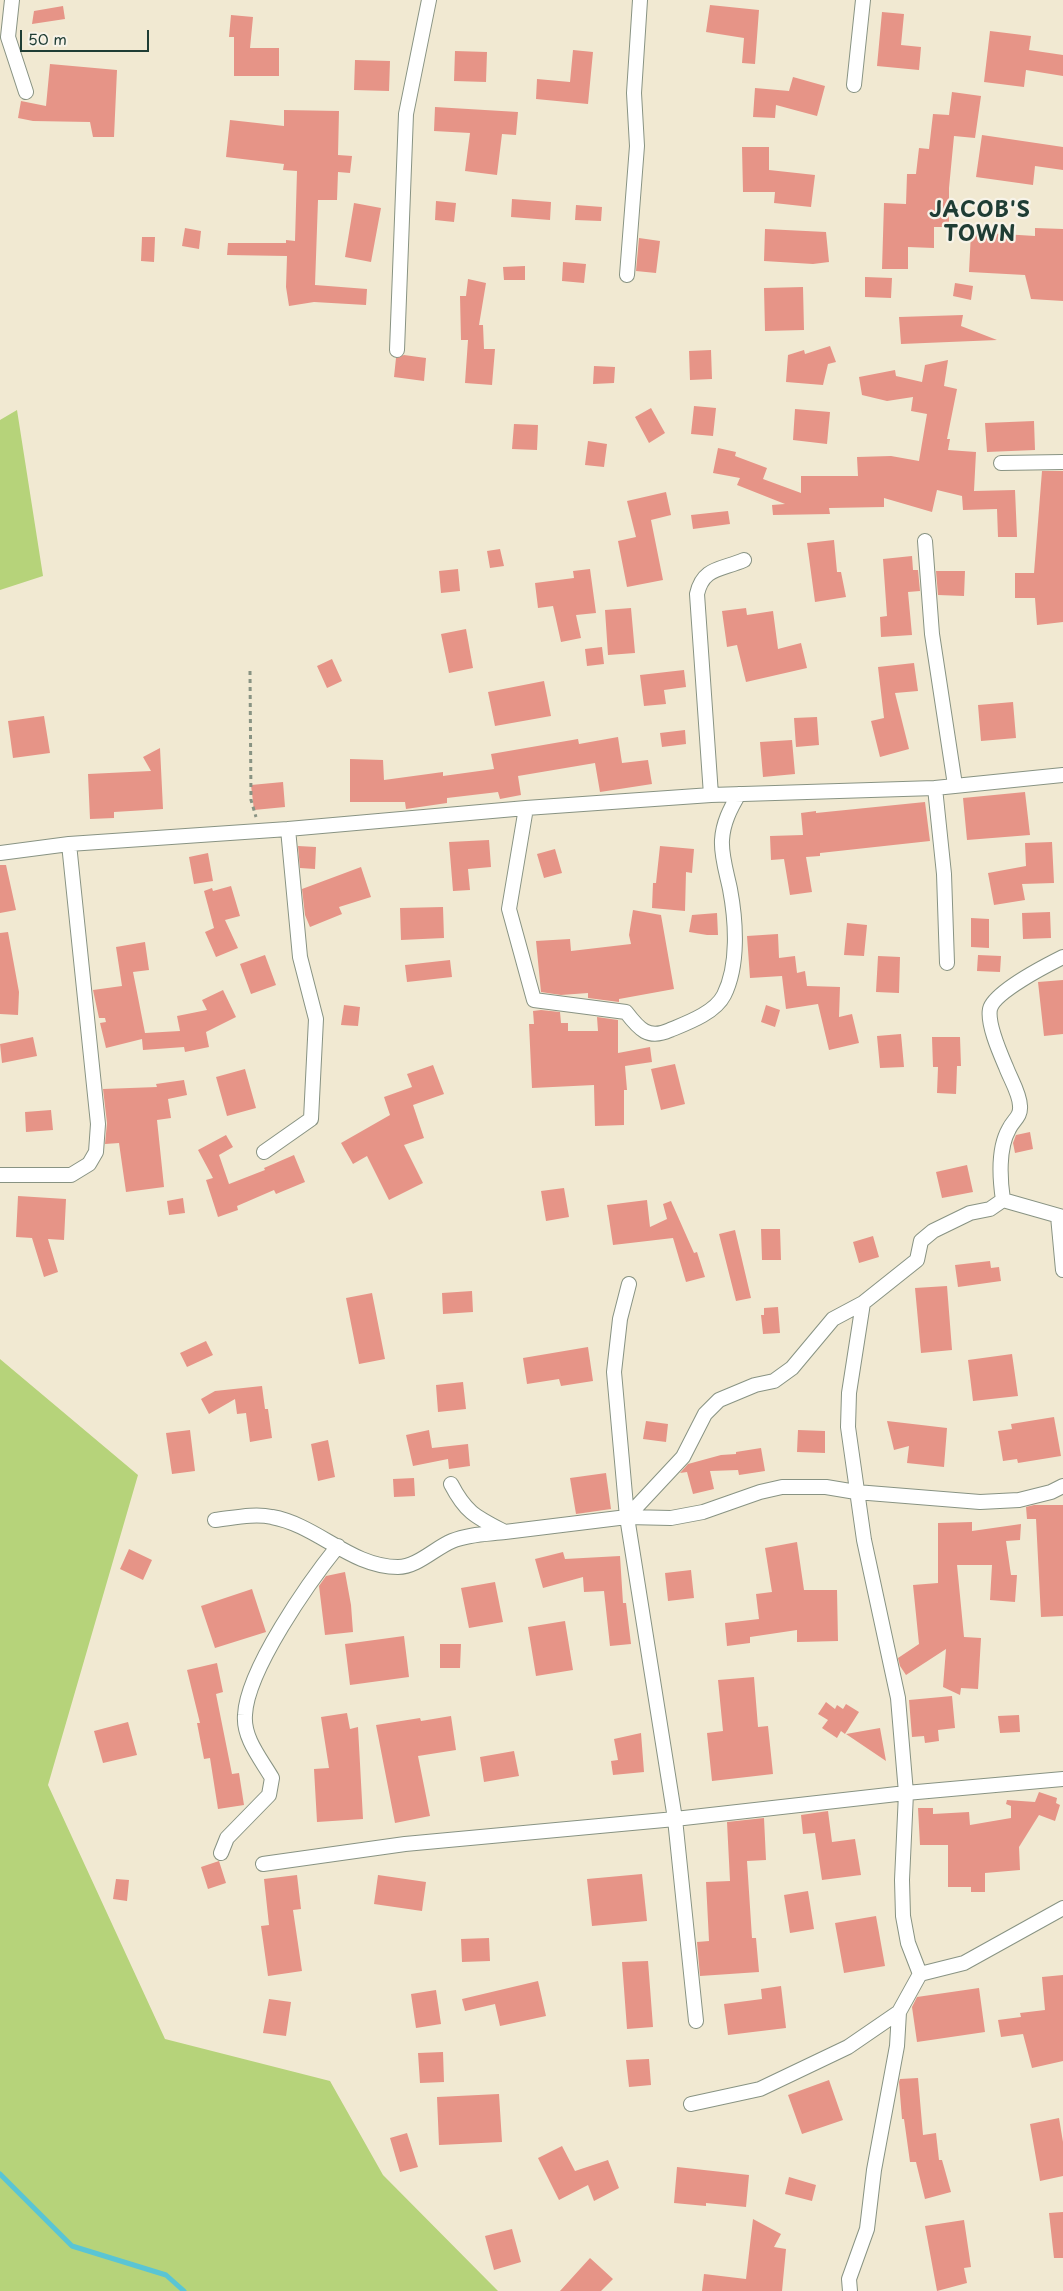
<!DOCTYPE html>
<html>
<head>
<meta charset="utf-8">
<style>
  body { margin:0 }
  #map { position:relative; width:1063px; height:2291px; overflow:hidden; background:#f1e9d2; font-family:"Playpen Sans",sans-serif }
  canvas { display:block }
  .scale { position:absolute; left:20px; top:30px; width:129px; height:22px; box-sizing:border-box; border:2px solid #1f3d34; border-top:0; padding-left:6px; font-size:15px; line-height:18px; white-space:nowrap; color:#1f3d34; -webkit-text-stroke:4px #f7f3e8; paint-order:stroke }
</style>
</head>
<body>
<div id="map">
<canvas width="1063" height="2291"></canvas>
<div class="scale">50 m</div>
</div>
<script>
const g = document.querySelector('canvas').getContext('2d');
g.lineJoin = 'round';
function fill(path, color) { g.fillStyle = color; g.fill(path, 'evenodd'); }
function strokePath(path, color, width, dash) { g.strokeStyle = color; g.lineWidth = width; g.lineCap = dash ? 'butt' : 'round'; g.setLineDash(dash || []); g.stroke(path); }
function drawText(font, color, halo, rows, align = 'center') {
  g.font = font + ' "Playpen Sans",sans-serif'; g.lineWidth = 4.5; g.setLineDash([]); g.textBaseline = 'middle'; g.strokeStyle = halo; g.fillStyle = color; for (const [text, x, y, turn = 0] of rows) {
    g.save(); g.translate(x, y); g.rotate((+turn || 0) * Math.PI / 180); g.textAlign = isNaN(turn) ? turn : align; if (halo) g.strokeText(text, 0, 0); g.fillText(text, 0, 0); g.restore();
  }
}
const green = new Path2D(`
  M17,410L43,576L0,590V420Z
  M0,1359L138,1475L48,1785L165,2039L330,2081L383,2175L498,2291H0Z`);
const stream = new Path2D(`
  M0,2174L72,2246L166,2275L184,2291`);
const building = new Path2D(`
  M710,5L759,10L755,64L742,63L744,38L706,32Z
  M63,6L65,19L32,24L34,11Z
  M882,12L904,14L901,45L921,47L919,70L877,66Z
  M231,15L253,17L250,48H279V76H234V37H229Z
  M990,31L1031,36L1029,50L1063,55V76L1026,70L1024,87L984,82Z
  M573,50L593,52L588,104L536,99L537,79L570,82Z
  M455,51L487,52L486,82L454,81Z
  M355,60L390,61L389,91L354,90Z
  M50,64L117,70L114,137H93L90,122L33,121L18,118L21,101L46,106Z
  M793,77L825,86L817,116L776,105L775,118L753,117L755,88L789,91Z
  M952,92L981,96L975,138L954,136L949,188V227H934V248L908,247V269H882L884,203L906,204L907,174H916L919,148L929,149L933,114L949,115Z
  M435,107L518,112L516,135L502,134L497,175L465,171L470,133L434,131Z
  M284,110L339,111L338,155L352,156L350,173L338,172L337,200H318L315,285L367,289L366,305L314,302L289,306L286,287L287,256L227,255L228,243H286V240L295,241L297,171L283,170L284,164L226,157L230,120L284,126Z
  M982,135L1063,147V170L1035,166L1033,185L976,177Z
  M742,147H769V170L815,175L811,207L774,203L775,192H743Z
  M512,199L551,202L550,220L511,217Z
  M436,201L456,203L454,222L435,220Z
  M354,203L381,208L371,262L345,257Z
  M576,205L602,207L601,221L575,220Z
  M185,228L201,231L199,249L182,246Z
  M1035,228L1063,229V301L1031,299L1025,275L969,272L971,232L1035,236Z
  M765,229L826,232L829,262L813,264L764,261Z
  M142,237H155L154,262L141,261Z
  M639,238L660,241L656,273L636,271Z
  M563,262L586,264L584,283L562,281Z
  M525,266V280H504L503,267Z
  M865,277L892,278L891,298L865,297Z
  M468,279L486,283L479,325H483L484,349H495L492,385L465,383L468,340H461L460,296H466Z
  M955,283L973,286L971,300L953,296Z
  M803,287L804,330L765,331L764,288Z
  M963,315L961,326L997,340L901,344L899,317Z
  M830,346L836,362L828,364L823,385L786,382L788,355L804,350L805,354Z
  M711,350L712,379L690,380L689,351Z
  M404,355L426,358L424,381L394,377L396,358Z
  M948,360L944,386L957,389L947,439H950L948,450L976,452L974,491L1015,490L1017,537H998L997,509L963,510L962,496L937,490L932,512L884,498V507L829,508L830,514L773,515L772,505L785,504L737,485L740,478L713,473L718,448L736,452L735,456L767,468L763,479L801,493V476H858L857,457L891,456L919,461L927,414L911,411L913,397L887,401L862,395L859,377L895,370L896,376L922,382L925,365Z
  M594,366L615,367L614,383L593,384Z
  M694,406L716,408L713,436L691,434Z
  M651,408L665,433L649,443L635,417Z
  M795,409L830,412L827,444L793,440Z
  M1034,421L1035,450L987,452L985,423Z
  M514,424L538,425L537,450L512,449Z
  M588,441L607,444L604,467L585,465Z
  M1042,471H1063V622L1037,625L1035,598H1015V573H1034Z
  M666,492L671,515L651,520L663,580L627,587L618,541L636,537L627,501Z
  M728,511L730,524L693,529L691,515Z
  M834,540L837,572H841L846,597L815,602L807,543Z
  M500,549L504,566L490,568L487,551Z
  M912,556L913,570H918L920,591L908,592L912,635L881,637L880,617L887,616L883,559Z
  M458,569L460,591L441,593L439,571Z
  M590,569L596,613L576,615L581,638L561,642L553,606L538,608L535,583L574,578L573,571Z
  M936,571H965L964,596L938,595Z
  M631,608L635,653L608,655L605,610Z
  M746,608L747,615L773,611L778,649L801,643L807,668L746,682L737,645L727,647L722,611Z
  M466,629L473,668L449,673L441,634Z
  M602,647L604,664L587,666L585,649Z
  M332,659L342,681L327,688L317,666Z
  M914,663L918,691L895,693L909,749L880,757L871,721L884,718L878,667Z
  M684,670L686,687L664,690L666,704L644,706L640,675Z
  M544,681L551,716L495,726L488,692Z
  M1013,702L1016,738L981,741L978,705Z
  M44,716L50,753L13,758L8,721Z
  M817,717L819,745L796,747L794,718Z
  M685,730L686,744L662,747L660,733Z
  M618,737L622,763L648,760L652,784L600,792L595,763L518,776L521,795L500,799L498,792L447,798V803L406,809L405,802H350V759L383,760L384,780L443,772V776L494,769L491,754L578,739L579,744Z
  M792,740L795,774L763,777L760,742Z
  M160,748L163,809L114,812V818L90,819L88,774L151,771L143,757Z
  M283,782L285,807L254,810L251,785Z
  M1025,792L1030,835L967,840L963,798Z
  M925,802L930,841L820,853V856L806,857L812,892L790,895L784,859L771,860L770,836L803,835L801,813L816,811V813Z
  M489,840L491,867L468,869L470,890L453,891L449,842Z
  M1052,842L1054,883L1022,884L1025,900L994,905L988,873L1026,866L1025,843Z
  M298,846L316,847L315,869L300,868Z
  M660,846L694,849L692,873L686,872L685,911L652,908L653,883H656Z
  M555,849L562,873L544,878L537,854Z
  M208,853L213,881L194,884L189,857Z
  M0,865H6L16,910L0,913Z
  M361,867L371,897L339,907L342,914L310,927L305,915L302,889Z
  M231,886L240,916L225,920L238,948L216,957L205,932L214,928L204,891L212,888L213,891Z
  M443,907L444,938L401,940L400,908Z
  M633,910L661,915L674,989L619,999V1002L588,998V993L561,995L541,992L536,941L570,939L571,951L631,944L629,935Z
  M1050,912L1051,938L1023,939L1022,913Z
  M717,913L718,935H707L689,932L692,915Z
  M971,918L989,919V948L971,947Z
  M847,923L867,925L864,956L844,955Z
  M8,932L19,992L18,1015L0,1014V933Z
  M778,934L779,958L795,956L797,973L805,971L807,986L840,987L839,1017L852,1014L859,1043L829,1050L818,1004L786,1009L782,976L750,978L747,936Z
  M145,942L149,970L133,972L145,1033L180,1031L177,1016L207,1010L202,1000L223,990L236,1017L206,1032L209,1047L185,1052L184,1047L143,1050L142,1039L106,1048L100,1023L106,1022L105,1018H99L93,990L122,986L116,947Z
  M265,955L276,985L251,994L240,964Z
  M978,955L1001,956L1000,972L977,971Z
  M878,956L900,957L899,993L876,992Z
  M450,960L452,977L407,982L405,965Z
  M1063,980V1034L1044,1036L1038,982Z
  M344,1005L360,1007L358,1026L341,1025Z
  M766,1005L780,1010L775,1027L761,1022Z
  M541,1010L560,1012L561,1023H568V1031H598L597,1017L618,1020V1053L650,1047L652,1062L625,1066L627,1090H624V1125L595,1126L594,1085L532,1088L529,1024H534L533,1011Z
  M901,1034L904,1067L880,1068L877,1036Z
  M33,1037L37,1056L2,1063L0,1044Z
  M932,1037H960L961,1066H957L956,1094L937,1093L938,1067H933Z
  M675,1064L685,1104L661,1110L651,1069Z
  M433,1065L444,1094L413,1105L424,1138L404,1145L423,1183L389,1200L367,1156L353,1164L341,1143L390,1115L384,1097L412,1087L407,1074Z
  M245,1069L256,1108L227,1116L216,1077Z
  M184,1080L187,1095L168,1099L171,1118L157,1120L164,1187L126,1192L119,1143L105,1144L107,1123L103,1089L157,1087L156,1084Z
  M51,1110L53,1130L26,1132L25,1112Z
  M1030,1132L1033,1149L1015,1153L1013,1143L1016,1135Z
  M226,1135L233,1147L219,1155L229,1184L265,1170L264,1168L294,1155L305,1182L276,1194L274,1190L237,1206L238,1210L218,1217L206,1180L213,1178L198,1150Z
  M967,1165L973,1192L942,1198L936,1172Z
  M564,1188L569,1217L546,1221L541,1191Z
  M18,1196L66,1199L64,1240L48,1239L58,1272L44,1277L32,1238L16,1237Z
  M183,1198L185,1213L169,1215L167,1201Z
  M647,1200L650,1227L667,1219L663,1204L671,1201L694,1253L697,1252L705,1277L686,1282L673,1238L613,1245L607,1205Z
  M761,1229H780L781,1260H762Z
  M735,1230L751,1298L736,1301L719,1234Z
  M873,1236L879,1257L859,1263L853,1242Z
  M990,1261L991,1268L999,1267L1001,1281L958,1287L955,1265Z
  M947,1286L952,1350L921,1353L915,1288Z
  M472,1291L473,1312L443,1314L442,1293Z
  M372,1293L385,1359L359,1364L346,1298Z
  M778,1307L780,1333L763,1334L761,1315H764V1308Z
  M206,1341L213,1355L187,1367L180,1353Z
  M588,1347L593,1381L561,1386L559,1379L527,1384L523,1358Z
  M1012,1354L1018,1396L973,1401L968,1360Z
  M463,1382L466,1409L438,1412L436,1385Z
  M262,1386L265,1409H268L272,1438L250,1442L246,1413L237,1414L235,1399L209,1414L201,1399L215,1391Z
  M1054,1417L1061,1456L1018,1463L1017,1459L1003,1461L998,1431L1012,1429L1011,1424Z
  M646,1421L668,1424L666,1442L643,1439Z
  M887,1421L947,1428L944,1467L907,1463L909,1446L894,1450Z
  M190,1430L195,1471L172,1474L166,1433Z
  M429,1430L432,1448L468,1444L470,1466L449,1469L448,1459L413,1466L406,1435Z
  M798,1430L825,1431V1453L797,1452Z
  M328,1440L335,1477L318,1481L311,1444Z
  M761,1448L765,1471L739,1475L738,1470L710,1471L714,1489L693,1494L687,1472L680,1473L688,1464L721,1455L736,1454V1452Z
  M606,1473L611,1509L576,1514L570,1478Z
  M414,1478L415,1496L394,1497L393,1479Z
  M1034,1505H1063V1616L1041,1617L1036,1519H1027L1026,1507Z
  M972,1522V1531L1021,1524L1020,1540L1006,1541L1011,1575H1017L1015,1602L990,1600L992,1565H957L964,1637L981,1638L978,1689L961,1688L960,1695L943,1687L946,1649L906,1675L900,1666L898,1658L919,1644L913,1585L938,1583V1523Z
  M797,1542L804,1590H837L838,1641L797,1642V1630L750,1637V1643L727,1646L725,1623L759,1619L756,1594L772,1592L765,1548Z
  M129,1549L152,1560L143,1580L120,1569Z
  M563,1552L565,1559L620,1556L623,1603H626L631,1644L610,1646L604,1591L584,1592L583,1577L543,1588L535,1559Z
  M691,1570L694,1598L668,1601L665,1573Z
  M345,1572L351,1605L353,1632L325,1635L319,1586L326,1576Z
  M495,1582L503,1622L469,1628L461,1588Z
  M252,1589L266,1632L215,1648L201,1606Z
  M565,1621L573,1670L536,1676L528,1627Z
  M404,1636L409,1677L350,1685L345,1644Z
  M440,1644H461L460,1668H440Z
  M217,1663L223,1692L216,1694L232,1774L239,1773L244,1805L218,1809L210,1758L204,1759L197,1723H200L187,1670Z
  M754,1677L758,1727L768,1726L773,1774L712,1781L707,1733L723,1731L718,1680Z
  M952,1696L955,1728L938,1730L939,1741L925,1743L924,1736L912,1737L909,1700Z
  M826,1702L835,1709L837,1705L843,1709L846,1704L859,1712L845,1734L841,1731L837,1738L822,1728L828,1720L818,1714Z
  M347,1713L350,1729L358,1727L363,1819L317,1822L314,1769L329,1768L321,1717Z
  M1019,1715L1020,1732L1000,1733L998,1716Z
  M451,1716L456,1750L418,1756L430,1816L395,1823L376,1725L420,1718L421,1721Z
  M128,1722L137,1755L103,1763L94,1731Z
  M880,1728L886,1761L846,1734Z
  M641,1733L644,1772L613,1775L611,1761L618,1760L614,1739Z
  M514,1751L519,1776L484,1782L480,1757Z
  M1039,1792L1057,1798L1056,1803L1060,1805L1055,1821L1039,1815L1019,1847L1020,1870L985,1873V1892H971V1887H948V1845H920L918,1808H933V1814L969,1812L970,1825L1011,1818V1806L1006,1804L1007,1800L1035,1802Z
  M828,1811L832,1842L855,1839L861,1875L822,1880L815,1833L803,1834L801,1815Z
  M764,1818L766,1860L747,1861L752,1938H756L759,1972L700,1976L697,1942L709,1941L706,1882L730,1881L727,1822Z
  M219,1861L226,1883L208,1889L201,1867Z
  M642,1874L647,1921L592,1926L587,1879Z
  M297,1875L301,1909L293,1910L302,1971L268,1976L261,1926L269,1925L264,1879Z
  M378,1875L426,1882L422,1911L374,1904Z
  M116,1879L129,1880L127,1901L113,1899Z
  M808,1891L814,1929L790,1933L784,1895Z
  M876,1916L885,1966L844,1973L835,1923Z
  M489,1938L490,1961L462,1962L461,1939Z
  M648,1961L653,2027L627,2029L622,1962Z
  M1063,1975V2061L1032,2068L1023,2034L1001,2037L998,2020L1021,2017L1020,2013L1045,2010L1042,1977Z
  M538,1981L546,2016L500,2026L495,2004L465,2011L462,1999Z
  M781,1986L786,2028L728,2035L724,2004L762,1999L761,1989Z
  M979,1988L985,2032L917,2042L912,2007L917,1997Z
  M436,1990L441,2024L416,2028L411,1994Z
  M269,1999L291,2002L286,2036L263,2033Z
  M443,2052L444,2082L420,2083L418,2053Z
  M649,2059L651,2085L629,2087L626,2060Z
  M918,2078L923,2135L936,2133L939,2160H942L951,2192L925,2199L916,2162H910L904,2119H902L899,2082L900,2079Z
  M829,2080L843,2120L802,2134L788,2095Z
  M499,2094L502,2142L439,2145L437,2097Z
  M1059,2118L1063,2142V2176L1040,2181L1030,2124Z
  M407,2133L418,2167L400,2172L390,2138Z
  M562,2146L575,2171L608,2160L619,2188L594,2201L588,2185L559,2200L538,2158Z
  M677,2167L749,2175L746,2207L706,2203V2206L674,2203Z
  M789,2177L816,2185L812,2201L785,2194Z
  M1063,2212V2258H1054L1049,2213Z
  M753,2219L781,2234L774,2247L786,2249L782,2291H702L704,2274L746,2279Z
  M964,2220L971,2267L964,2268L967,2283L937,2291L925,2226Z
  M512,2229L521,2262L494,2270L485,2236Z
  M590,2258L613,2279L601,2291H560Z`);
const path = new Path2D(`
  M250,671L251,800L256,817`);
const minor = new Path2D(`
  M12,0L8,37L26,92
  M854,85L863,0
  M627,275L637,146L634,93L640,0
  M397,350L406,114L429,0
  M1001,463L1063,462
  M925,541L932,634L955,785
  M935,788L944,874L947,963
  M711,795L697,594C703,567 721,570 744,560
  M526,808L509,909L534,1000L626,1012C639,1029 648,1040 670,1030C687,1023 715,1013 724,995C739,965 736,921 730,889C727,874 721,856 722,840C723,823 730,809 739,794
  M0,853L69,844L288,829L526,808L711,795L935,788L1063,775
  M264,1152L311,1119L316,1019L300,957L288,829
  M0,1175H71L89,1164L96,1152L98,1124L69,844
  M1003,1200L1063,1217
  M1058,1216L1063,1270
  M629,1284L620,1319L614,1372L627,1517L675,1819L696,2021
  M863,1303L849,1393L848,1427L864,1540L898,1698L906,1793L902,1880L903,1916L908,1943L920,1974
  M627,1517L683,1457L705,1414L719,1400L755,1385L774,1381L792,1368L833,1319L863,1303L917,1260L921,1241L933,1231L970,1213L990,1209L1003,1200C1000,1180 998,1148 1009,1129C1013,1120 1021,1117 1020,1106C1020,1094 1010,1078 1006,1067C1000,1053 987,1024 990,1009C994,992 1047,965 1063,957
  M215,1520C233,1518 254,1513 272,1517C317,1525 351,1567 398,1567C417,1567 435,1548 452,1541C468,1534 488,1534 505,1532C476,1517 466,1513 451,1484
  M505,1532L627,1517L671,1518L703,1512L760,1492L782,1487H826L856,1492L980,1502L1019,1500L1051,1492L1063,1486
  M221,1853L227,1838L269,1795L272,1778C261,1759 243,1738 245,1715C247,1670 309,1582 338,1546
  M263,1864L405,1844L675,1819L906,1793L1063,1779
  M691,2104L760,2089L848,2047L899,2012L920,1974L964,1963L1063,1908
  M850,2291L849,2279L867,2229L874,2170L897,2046L899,2012`);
const districtNames = [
  ["JACOB'S",980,211],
  ["TOWN",980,235]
];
fill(green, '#b6d37a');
strokePath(stream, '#5ac5d4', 5);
fill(building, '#e69487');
strokePath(minor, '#889383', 16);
strokePath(path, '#889383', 3, [4, 4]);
strokePath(minor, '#fff', 14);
g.letterSpacing = '1px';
drawText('bold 21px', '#1f3d34', '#f7f3e8', districtNames);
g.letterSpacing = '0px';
</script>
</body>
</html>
